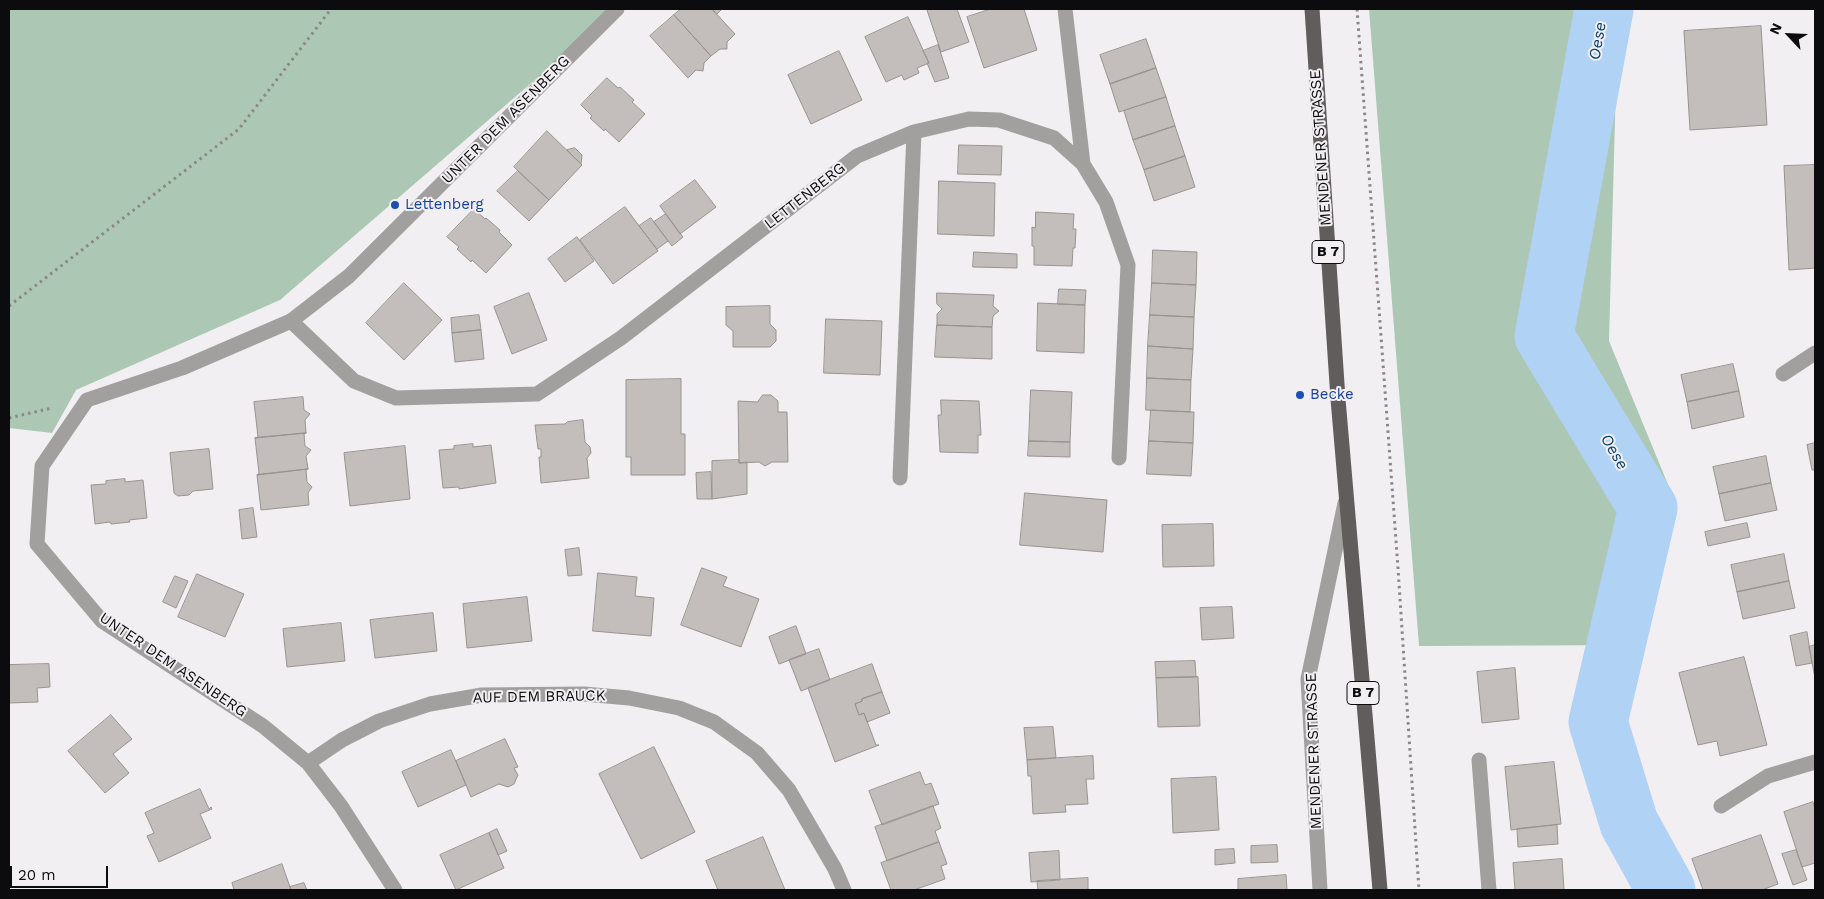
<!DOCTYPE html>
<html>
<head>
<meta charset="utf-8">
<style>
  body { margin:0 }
  #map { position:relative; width:1824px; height:899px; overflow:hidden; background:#f2eff3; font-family:"Work Sans",sans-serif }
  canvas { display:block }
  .frame { position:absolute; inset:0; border:10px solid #0c0b0d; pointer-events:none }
  .north { position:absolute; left:1764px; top:10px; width:50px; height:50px; -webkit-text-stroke:4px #f2eff3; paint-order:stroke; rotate:295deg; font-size:14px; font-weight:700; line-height:20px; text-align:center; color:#0c0b0d }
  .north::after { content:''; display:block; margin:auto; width:18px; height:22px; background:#0c0b0d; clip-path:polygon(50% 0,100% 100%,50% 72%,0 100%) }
  .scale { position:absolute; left:10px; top:866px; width:98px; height:22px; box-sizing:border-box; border:2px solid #0c0b0d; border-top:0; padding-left:6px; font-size:15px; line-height:18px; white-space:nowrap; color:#0c0b0d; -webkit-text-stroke:4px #f2eff3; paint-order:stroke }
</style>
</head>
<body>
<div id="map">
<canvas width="1824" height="899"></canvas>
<div class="frame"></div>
<div class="north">N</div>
<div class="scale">20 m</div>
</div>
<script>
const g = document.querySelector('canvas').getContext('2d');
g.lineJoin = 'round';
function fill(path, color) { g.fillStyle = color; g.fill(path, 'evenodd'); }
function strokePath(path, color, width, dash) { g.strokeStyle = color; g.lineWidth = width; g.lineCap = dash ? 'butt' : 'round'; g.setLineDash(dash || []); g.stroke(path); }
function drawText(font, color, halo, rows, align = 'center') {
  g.font = font + ' "Work Sans",sans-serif'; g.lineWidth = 4; g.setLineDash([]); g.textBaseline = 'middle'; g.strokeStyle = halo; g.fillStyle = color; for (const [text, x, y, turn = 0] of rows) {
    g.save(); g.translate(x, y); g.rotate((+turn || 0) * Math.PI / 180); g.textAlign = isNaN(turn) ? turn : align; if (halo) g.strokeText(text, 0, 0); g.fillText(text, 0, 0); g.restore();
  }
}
const green = new Path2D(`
  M9,9H617L280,300L76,390L52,433L9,428Z
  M1369,9H1618L1609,341L1669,487L1643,645L1419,646Z`);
const river = new Path2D(`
  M1604,9L1544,336L1648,508L1598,722L1629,823L1666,890`);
const building = new Path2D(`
  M681,9H712L735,34L727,42V49H720L711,56L674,15Z
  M712,9H722L717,14Z
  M930,9H957L969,42L941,52L927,10Z
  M991,9H1024L1037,50L984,68L967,17Z
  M674,15L711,56L704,63L703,71L696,70L688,78L650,36Z
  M908,17L929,63L917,68L919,73L904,80L902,75L886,82L865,37Z
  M1761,26L1767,125L1690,130L1684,31Z
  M1146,39L1156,68L1110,84L1100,55Z
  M938,45L949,78L935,82L927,63H929L923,51Z
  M839,51L862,100L811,124L788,75Z
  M1156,68L1166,97L1119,112L1110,84Z
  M607,78L618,88L620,87L634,100L632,102L645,114L619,142L605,129L604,131L590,118L592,116L581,105Z
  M1166,97L1175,126L1133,140L1124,111Z
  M1175,126L1185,156L1144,170L1133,140Z
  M547,131L582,165L549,200L514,167Z
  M959,145L1002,146L1001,175L958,174Z
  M575,148L582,155L581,164L567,150Z
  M1185,156L1195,187L1154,201L1144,170Z
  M1815,165V268L1789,270L1784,166Z
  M518,171L549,200L529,221L497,191Z
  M695,180L716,207L680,234L660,206Z
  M939,181L995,183L994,236L938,234Z
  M625,207L658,251L613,284L580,240Z
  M474,209L485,219L486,218L500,230L499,232L512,245L486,273L472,260L471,262L457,249L459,247L447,237Z
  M1036,212L1074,214L1073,229H1076L1075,248H1073L1072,266L1034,265V246H1032V227L1035,228Z
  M666,214L683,237L672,246L654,222Z
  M651,218L668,241L657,249L639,226Z
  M577,237L594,261L565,282L548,259Z
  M1153,250L1197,252L1196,285L1152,283Z
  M974,252L1017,254V268L973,267Z
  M404,283L442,320L404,360L366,323Z
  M1152,283L1196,285L1194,317L1150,315Z
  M1059,289L1086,290L1085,305L1058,304Z
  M529,293L547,340L512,354L494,307Z
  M937,293L994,295L993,306L999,311L993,316L992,327L937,325V314L942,309L937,304Z
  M1038,303L1085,305L1084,353L1037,351Z
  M770,306V324L776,330V341L770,347H733V331L726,325V307Z
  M479,315L481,330L452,333L451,318Z
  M1150,315L1194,317L1193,349L1148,346Z
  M826,319L882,321L880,375L824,373Z
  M937,325L992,327V359L935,357Z
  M481,330L484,359L455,362L452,333Z
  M1148,346L1193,349L1191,380L1147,378Z
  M1733,364L1739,391L1687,402L1681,375Z
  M1147,378L1191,380L1190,412L1146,410Z
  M681,379V434H685V475H631V457H626V380Z
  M1031,390L1072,392L1070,442L1029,441Z
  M1739,391L1744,417L1692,429L1687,402Z
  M763,395H771L778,401V412H787L788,462H772L765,466L759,462L739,463L738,401L757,402Z
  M303,397L304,410L310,414L305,420L306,433L255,438L258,437L254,402Z
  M941,400L979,401L981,435H978V453L940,452L938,415H941Z
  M1151,410L1194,412L1193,443L1149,441Z
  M583,420L585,442L590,447L591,453L587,458L589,478L541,483L539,457H541V449H538L535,425L565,424L567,422Z
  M306,433L304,434L305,446L311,450L306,456L308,469L257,475L259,473L255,438Z
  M1029,441L1070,442V457L1028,456Z
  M1149,441L1193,443L1191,476L1147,474Z
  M1815,443V470H1812L1807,445Z
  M473,444V447L491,445L496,483L459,489V487L443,488L439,450L454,449V446Z
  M405,446L410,499L350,506L344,453Z
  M209,449L213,489L193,491L189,495L178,496L174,493L170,453Z
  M1766,456L1771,483L1719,494L1713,467Z
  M739,460V463L747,462V494L712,499V461Z
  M308,469L306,470L307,482L312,487L308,493L309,505L261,510L257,475Z
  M711,472L712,499H697L696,473Z
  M125,479V482L143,480L147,518L129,520L130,522L111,524L110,522L95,524L91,485L106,484V481Z
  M1771,483L1777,510L1725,521L1719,494Z
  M1025,493L1107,500L1103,552L1020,545Z
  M253,508L257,537L242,539L239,510Z
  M1747,523L1750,537L1708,546L1705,532Z
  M1213,524L1214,566L1163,567L1162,525Z
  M579,548L582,575L568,576L565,550Z
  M1784,554L1789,581L1737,592L1731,565Z
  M702,568L727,577L723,586L759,599L741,647L681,625Z
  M598,573L637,577L635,596L654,598L651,636L593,631Z
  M197,574L244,594L225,637L178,617Z
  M175,576L188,581L176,608L163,602Z
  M1789,581L1795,608L1743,619L1737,592Z
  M527,597L532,641L467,648L463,604Z
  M1232,607L1234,638L1202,640L1200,608Z
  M433,613L437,651L375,658L370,620Z
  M341,623L345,661L287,667L283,629Z
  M796,626L806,654L779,664L769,637Z
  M1807,632L1812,663L1796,666L1790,636Z
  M1815,645V678L1809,647Z
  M819,649L830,680L801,691L789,660Z
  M1744,657L1767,745L1720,756L1717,741L1698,745L1679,673Z
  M1195,661L1196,677L1156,678L1155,662Z
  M49,664L50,687L37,688L38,702L9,703V665Z
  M872,664L882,692L862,699V701L855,704L859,715L864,713L876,745H879L835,762L808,688Z
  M1515,668L1519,719L1482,723L1477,672Z
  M1198,677L1200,726L1158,727L1156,678Z
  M882,692L890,713L867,722L864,713L859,715L855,704L862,701V699Z
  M111,715L132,739L113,754L129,773L105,793L68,751Z
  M1053,727L1056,758L1027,760L1024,728Z
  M505,739L518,767L514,768L518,775L514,784L508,787L499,784L471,797L456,761Z
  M654,747L695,832L641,859L599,774Z
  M451,750L466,785L418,807L402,772Z
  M1093,756L1094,779H1086L1088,804L1065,805L1066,812L1033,814L1031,776H1028L1027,760Z
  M1554,762L1561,824L1511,830L1505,767Z
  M920,772L925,785L931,783L939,804L882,825L869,791Z
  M1216,777L1219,830L1173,833L1171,779Z
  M200,789L209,809L211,807L212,809L200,814L211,838L159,862L147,836L154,833L145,813Z
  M1813,802L1815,809V863L1802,867L1784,812Z
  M933,806L941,828L935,831L939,842L887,861L875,827Z
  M1557,825L1558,844L1518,847L1517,829Z
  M497,829L507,851L498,855L489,833Z
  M489,833L504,868L456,890L440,855Z
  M1761,835L1778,884L1762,890H1703L1692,859Z
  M763,837L785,890H718L706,861Z
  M939,842L947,864L941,866L945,879L914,890H891L881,863Z
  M1277,845L1278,862L1251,863V846Z
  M1234,849L1235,863L1215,865V850Z
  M1796,850L1807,880L1793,885L1782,854Z
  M1059,851L1060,880L1031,882L1029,853Z
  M1562,859L1564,890H1515L1513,863Z
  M282,864L291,890H234L232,883Z
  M1286,875L1287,890H1238V879Z
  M1088,878V890H1038L1037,881Z
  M304,883L307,890H291L290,887Z`);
const path = new Path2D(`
  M1357,9L1398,568L1419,890
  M9,306L239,129L331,9
  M9,418L52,408`);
const service = new Path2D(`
  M1065,9L1083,164
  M291,321L354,381L396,398L537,394L621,338L857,156L914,132L969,119L999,120L1054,138L1083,164L1106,202L1128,265L1119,458
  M1783,374L1815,353
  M900,478L914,132
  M1479,760L1489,890
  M1721,806L1768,776L1815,762`);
const minor = new Path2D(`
  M308,763L342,740L379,721L430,704L482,695L584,694L629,698L679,708L714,722L757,753L789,790L835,869L844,890
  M395,890L341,806L308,763L263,726L102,621L37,544L42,466L87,400L182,368L291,321L349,276L617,9
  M1320,890L1308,679L1345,503`);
const primary = new Path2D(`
  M1312,9L1338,399L1380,890`);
const markers = [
  [395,205,5,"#1a4fb4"],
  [1300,395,5,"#1a4fb4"]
];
const shields = [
  [1328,252,32],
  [1363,693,32]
];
const shieldNames = [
  ["B 7",1328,252],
  ["B 7",1363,693]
];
const streetNames = [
  ["UNTER DEM ASENBERG",506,120,-45],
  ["MENDENER STRASSE",1321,148,-94],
  ["LETTENBERG",805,196,-38],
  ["UNTER DEM ASENBERG",173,665,34],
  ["AUF DEM BRAUCK",539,697,-1],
  ["MENDENER STRASSE",1314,751,-92]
];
const transitNames = [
  ["Lettenberg",405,205],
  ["Becke",1310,395]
];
const waterNames = [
  ["Oese",1598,41,-80],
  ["Oese",1614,452,59]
];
fill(green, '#adc7b5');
strokePath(river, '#afd2f5', 59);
fill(building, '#c3bebc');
strokePath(building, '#989391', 1);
strokePath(path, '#89878a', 3, [2.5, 4]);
strokePath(service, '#a29f9f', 15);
strokePath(minor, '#a29f9f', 15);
strokePath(primary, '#615d5d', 15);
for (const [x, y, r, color] of markers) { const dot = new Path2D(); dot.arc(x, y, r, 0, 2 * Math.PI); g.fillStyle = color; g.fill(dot); strokePath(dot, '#f2eff3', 2); }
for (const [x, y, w] of shields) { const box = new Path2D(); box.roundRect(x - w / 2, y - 11.5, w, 23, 4); g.fillStyle = '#f2eff3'; g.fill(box); strokePath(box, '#0c0b0d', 1); }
drawText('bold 14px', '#0c0b0d', null, shieldNames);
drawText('15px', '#0c0b0d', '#f2eff3', streetNames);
drawText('15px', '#164399', '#f2eff3', transitNames, 'left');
drawText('italic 16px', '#0c426e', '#f2eff3', waterNames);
</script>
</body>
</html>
